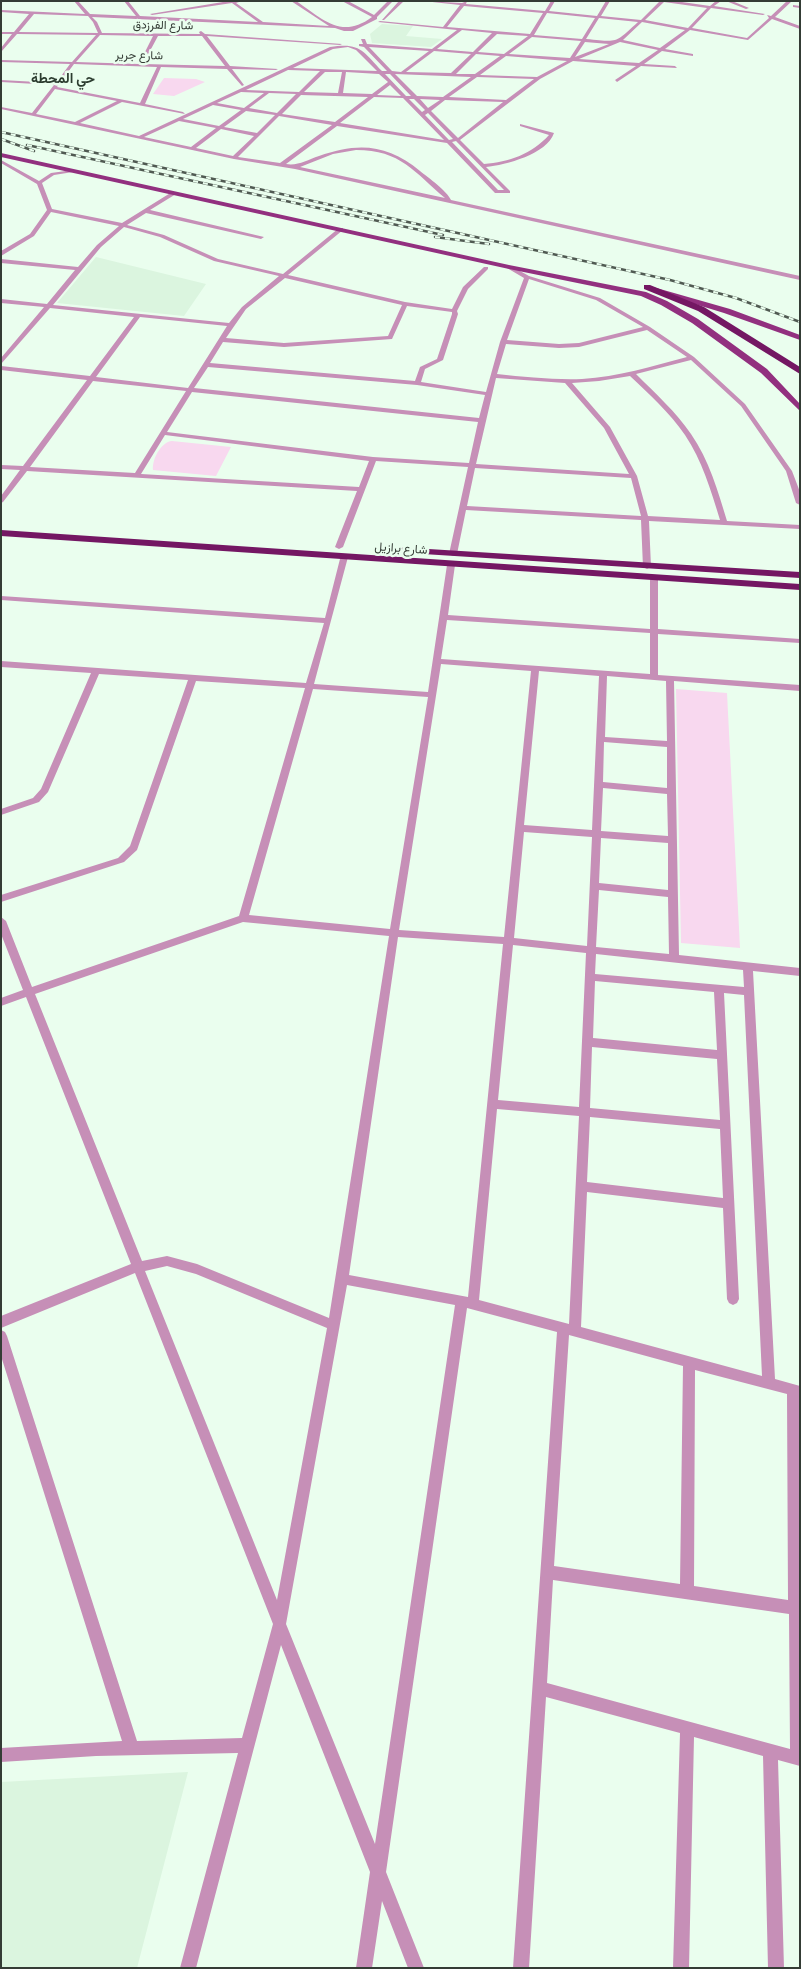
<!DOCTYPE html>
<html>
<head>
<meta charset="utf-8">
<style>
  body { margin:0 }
  #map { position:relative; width:801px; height:1969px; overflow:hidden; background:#eafeee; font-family:Barlow,sans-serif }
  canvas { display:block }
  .frame { position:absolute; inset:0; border:2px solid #343c35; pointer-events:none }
</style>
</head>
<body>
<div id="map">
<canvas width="801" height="1969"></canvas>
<div class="frame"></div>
</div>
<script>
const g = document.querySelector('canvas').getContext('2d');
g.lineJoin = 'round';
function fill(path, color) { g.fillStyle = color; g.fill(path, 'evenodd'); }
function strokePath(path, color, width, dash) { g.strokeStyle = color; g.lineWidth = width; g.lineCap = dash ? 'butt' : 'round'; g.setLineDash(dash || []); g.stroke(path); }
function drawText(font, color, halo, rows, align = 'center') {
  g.font = font + ' Barlow,Vazirmatn,sans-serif'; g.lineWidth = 5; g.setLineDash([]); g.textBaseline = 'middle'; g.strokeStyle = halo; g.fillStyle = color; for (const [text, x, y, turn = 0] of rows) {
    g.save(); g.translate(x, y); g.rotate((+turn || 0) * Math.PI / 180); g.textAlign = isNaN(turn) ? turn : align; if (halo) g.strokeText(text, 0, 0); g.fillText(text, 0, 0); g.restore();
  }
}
const built = new Path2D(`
  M382,24L413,26L406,36L442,39L431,47L372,43L370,34Z
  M96,257L206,284L184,316L57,303Z
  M188,1772L137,1968H1V1782Z`);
const green = new Path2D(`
  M164,78L196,79L205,82L174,96L153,94Z
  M172,441L231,447L216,476L153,470C152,459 161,442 172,441Z
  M676,689L727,693L740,948L681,943Z`);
const street = new Path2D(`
  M74,1H78L90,14L136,16L124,1H128L140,16L258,22L232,3L152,15L150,14L229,1H242L236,3L263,22L329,26L291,1H296C323,19 341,40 372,17L342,1H348L374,15L388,1H393L377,17V19L353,31H344L335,28L92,17L97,22L102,33L200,34L199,32L201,31L205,34L342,44L340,45L207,36L230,66L278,69L276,70L232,69L244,85L242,86L227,69L161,67L145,104L183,112L185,114L122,102L80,123L139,136L330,47C360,42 363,51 382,71H387L364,47L359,46V44H363L361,39H365L367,44L432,49L457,30L378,22L380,21L443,27L460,5L423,1L462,3L467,1L466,4L545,11L551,1H555L549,11L597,16L606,1H610L601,16L641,20L660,1H675L710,6L716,1H721L714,6L765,14L763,15L711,8L692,28L747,38L769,18L767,15L771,16L787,1H792L775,17L800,26V29L772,19L748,40L690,30L665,49L693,54V56L662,51L644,64L675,66L677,68L641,66L617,82L615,80L636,66L573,61L540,79L460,140L484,164C509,162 532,154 549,135L520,126V124L554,133C547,154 506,165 486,167L510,191V193H495L447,143L337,126L286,164C298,166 307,160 319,156C358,142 388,144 420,171C429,178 447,191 451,200L800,276V280L295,169L234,159L1,109V107L32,113L54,85L1,82V80L56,83L70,64L1,62V60L72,62L96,35L17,34L1,52V48L12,34H1V32H14L29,14L1,12V10L85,14ZM664,2L707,8L688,28L645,20ZM464,6L543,13L530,34L447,27ZM547,13L595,18L582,39L534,35ZM34,14L88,16L93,22L98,33L19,32ZM599,18L638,22C614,44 619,42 586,39ZM642,22L685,30L660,48L623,40ZM462,30L492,33L473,52L437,49ZM497,34L528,36L504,54L478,52ZM100,35L153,36L139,64L76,62ZM158,36H202L225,66L143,64ZM532,37L581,41L570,58L509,54ZM585,42L609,44L575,57ZM620,42L658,50L639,63L579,59ZM348,47L356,50L377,71L293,68L333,49ZM369,47L429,51L401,72L392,71ZM434,51L471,54L451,73L406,72ZM476,54L500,56L475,74H456ZM506,56L567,61L537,77L480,75ZM74,64L157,67L140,103L57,87ZM288,70L320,71L299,92L246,90ZM325,72H342L338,93L304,92ZM346,72L379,74L388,82L372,94L343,93ZM385,74H390L411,96H406ZM395,74L471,77L443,97L417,96ZM477,77L534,79L506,100L449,97ZM390,85L401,96L377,95ZM55,89L117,101L75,122L36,114ZM241,92L264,93L244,108L217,103ZM269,93L296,94L277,113L249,108ZM301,95L368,97L335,122L282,114ZM374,97L403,98L444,140L340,123ZM409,99H414L425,110L422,112ZM420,99L440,100L428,108ZM445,100L503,102L458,138L431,111ZM213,105L241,110L219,126L183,119ZM246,111L275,115L257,133L224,127ZM428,113L453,139L449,140L425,115ZM279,116L332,125L280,163L238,157ZM179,121L216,128L191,147L144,137ZM221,129L254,136L233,156L196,148ZM456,141L504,190H498L452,142ZM356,150C401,150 414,172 445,198L300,167L333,154Z
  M399,1H404L384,20H382Z
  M726,1H732L749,8L746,9Z
  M793,5L800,6V8L793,7Z
  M1,160L39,181L51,173L73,170V172L54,175L42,183L52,209L122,223L172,192H176V194L150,210L264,237L261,239L146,213L127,225L164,235L218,259L283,274L339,228H343V230L288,275L405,302L452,309L463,287L484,267H488V269L468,289L457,311L458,314L443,360L425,369L421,382L486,392L500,342L524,278L507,268V266H511L529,276L600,298L650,327L694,357L745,404L792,471L800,492V505L796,503L786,471L741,406L691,360L636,374C655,393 676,412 691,434C709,460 718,491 727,521L800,525V529L649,521L651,567L647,569L643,567L641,520L466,510L457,554L453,556L449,554L468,467L376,461L343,547L339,549L335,547L357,491L27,471L3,502L1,503V496L20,470L1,469V465L23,466L87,380L1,370V366L90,376L134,317L50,308L1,364V358L44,307L1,303V299L47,304L75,270L1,263V259L78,267L97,245L119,226L51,212L34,236L1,256V251L30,234L47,210L37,184L1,163ZM124,227L160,237L214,261L279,276L242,307L229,323L53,305L101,247ZM285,278L402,305L388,336L284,343L226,338L246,309ZM529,279L596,300L643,327L579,343L559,344L507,340ZM407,306L452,312V314L437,359L420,367L415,381L210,363L223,342L284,347L392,339ZM140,317L227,326L188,388L96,377ZM647,330L687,357C652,366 618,377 582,379C554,380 525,377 497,374L506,344L559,348L579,347ZM208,367L417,385L485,395L479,418L194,388ZM630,376C649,394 670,413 685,435C702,460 711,491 720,520L648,516L637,476L610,427L572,383L599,381ZM496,378L565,383L604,428L629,474L476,464ZM93,381L186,391L135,473L30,467ZM192,392L478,422L469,463L373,457L167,432ZM165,435L369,461L359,487L141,474ZM475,468L631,478L641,516L467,506Z
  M341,555H347L348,557L314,684L428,692L447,565L451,563L455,565L448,615L650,629V578L654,576L658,578V629L800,639V643L658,634V675L800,685V691L674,681L679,955L800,968V976L753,971L775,1379L800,1386V1766L778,1760L784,1968H768L763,1756L694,1737L689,1968H673L680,1733L546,1697L529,1968H513L557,1332L467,1308L386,1872L424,1968H408L382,1901L372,1968H356L370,1872L281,1645L196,1968H180L238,1753L96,1756L1,1762V1748L122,1741L1,1356V1330L5,1332L7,1336L137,1741L242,1738L273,1624L135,1273L1,1328V1316L131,1264L26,997L1,1006V998L23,990L1,934V917L6,921L32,987L239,916L305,688L196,681L137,850L124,862L1,902V895L118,858L130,846L188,680L99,674L48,792L39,802L1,815V809L33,798L41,789L91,673L1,667V661L306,683L324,623L1,600V596L325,618ZM447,620L650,633V674L441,659ZM441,664L531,671L504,937L399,930ZM539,671L599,676L592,830L524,825ZM607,676L666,681L667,741L605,737ZM313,689L428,697L390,929L249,915ZM604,742L667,747V788L603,782ZM603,788L667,794L668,836L601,831ZM524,832L592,837L587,946L514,938ZM601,838L668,843V890L599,883ZM599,890L668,897L669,954L596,947ZM243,922L389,936L329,1318L197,1264L167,1256L142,1261L35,994ZM398,937L503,944L468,1297L349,1275ZM513,945L586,953L579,1107L498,1100ZM596,954L743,970L744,987L595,974ZM595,981L714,992L717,1050L593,1038ZM724,993L744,995L762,1376L581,1327L587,1192L723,1208L727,1299L729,1303L733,1305L737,1303L739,1299ZM592,1047L717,1059L720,1120L590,1108ZM497,1109L579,1116L569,1324L479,1300ZM590,1117L720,1129L723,1198L587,1182ZM167,1266L196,1274L327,1328L277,1600L145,1271ZM347,1285L455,1305L375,1844L286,1624ZM569,1335L683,1366L680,1584L554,1566ZM695,1370L787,1394L788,1600L694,1586ZM553,1580L789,1614L790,1749L547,1683Z`);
const primary = new Path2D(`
  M1,153L509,265L646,292L667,301L698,319L767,369L800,404V411L761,373L692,323L661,305L641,296L509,269L1,157Z
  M646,285L730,309L800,335V340L724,313L646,289Z`);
const highway = new Path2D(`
  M644,285H650L704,307L800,367V374L698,311L644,289Z
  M1,530L800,584V590L1,536Z
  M380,546L800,572V578L376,551L374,549Z`);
const rail = new Path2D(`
  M1,132L670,280L736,298L800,322
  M1,139L34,151
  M27,145L443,235
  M435,237L489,244`);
const farStreetnames = [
  ["شارع الفرزدق",163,25,1],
  ["شارع جرير",139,55,1],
  ["شارع برازيل",401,548,4]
];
const farNeighbourhoodnames = [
  ["حي المحطة",63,78]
];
fill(built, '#dbf5df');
fill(green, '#f8d8ef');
fill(street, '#c68fb7');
fill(primary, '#92307f');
fill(highway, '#741763');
strokePath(rail, '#505a52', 2.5);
strokePath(rail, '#eafeee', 2, [5]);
drawText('12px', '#343c35', '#eafeee', farStreetnames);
drawText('bold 14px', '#2c3c2f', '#eafeee', farNeighbourhoodnames);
</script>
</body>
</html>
